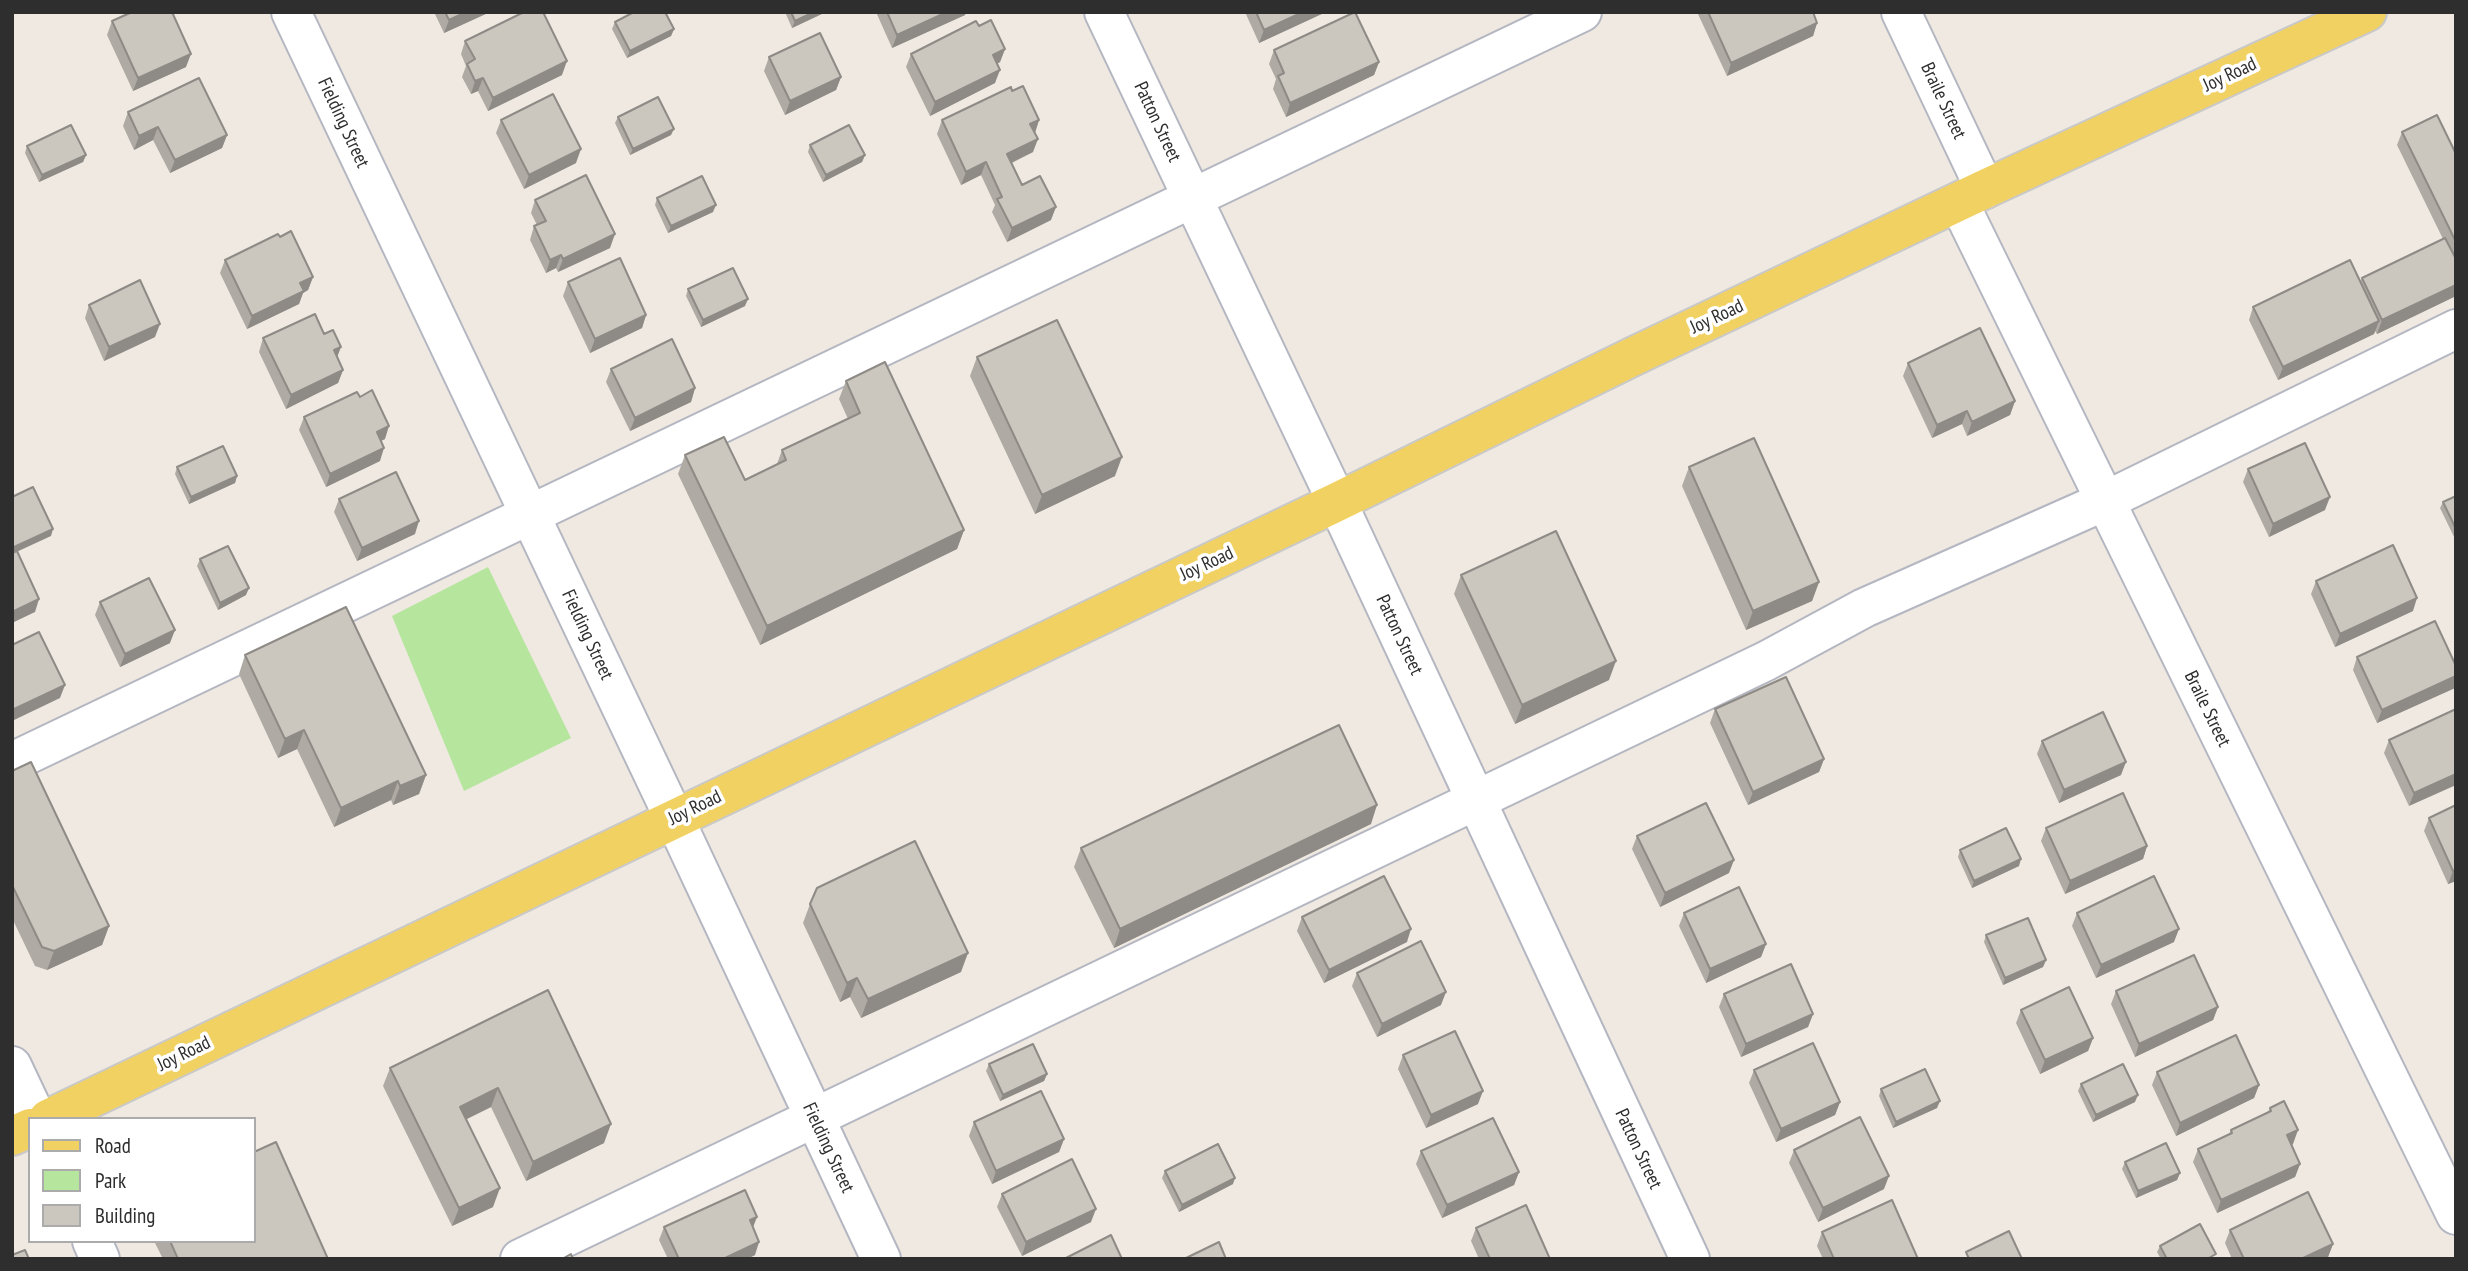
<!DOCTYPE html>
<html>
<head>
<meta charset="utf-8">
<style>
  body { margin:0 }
  #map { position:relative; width:2468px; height:1271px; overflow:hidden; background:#efe9e1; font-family:"PT Sans Narrow",sans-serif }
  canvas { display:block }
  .frame { position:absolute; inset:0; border:14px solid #2e2e2e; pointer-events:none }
  .legend { position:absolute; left:28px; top:1117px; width:228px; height:126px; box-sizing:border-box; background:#fff; border:2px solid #ababab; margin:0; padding:9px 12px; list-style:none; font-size:21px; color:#2e2e2e }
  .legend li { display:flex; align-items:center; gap:14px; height:35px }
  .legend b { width:35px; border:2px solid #ababab }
</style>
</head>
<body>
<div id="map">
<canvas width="2468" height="1271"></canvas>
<div class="frame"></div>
<ul class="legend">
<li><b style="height:9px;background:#f2d163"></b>Road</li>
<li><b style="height:19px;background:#b6e59e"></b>Park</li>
<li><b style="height:19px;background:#cbc7bf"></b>Building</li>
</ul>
</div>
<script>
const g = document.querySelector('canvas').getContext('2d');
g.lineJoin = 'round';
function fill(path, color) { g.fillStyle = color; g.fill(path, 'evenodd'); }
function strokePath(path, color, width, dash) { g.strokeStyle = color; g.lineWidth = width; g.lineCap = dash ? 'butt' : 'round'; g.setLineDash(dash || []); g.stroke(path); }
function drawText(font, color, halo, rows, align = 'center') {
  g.font = font + ' "PT Sans Narrow",sans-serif'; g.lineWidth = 7; g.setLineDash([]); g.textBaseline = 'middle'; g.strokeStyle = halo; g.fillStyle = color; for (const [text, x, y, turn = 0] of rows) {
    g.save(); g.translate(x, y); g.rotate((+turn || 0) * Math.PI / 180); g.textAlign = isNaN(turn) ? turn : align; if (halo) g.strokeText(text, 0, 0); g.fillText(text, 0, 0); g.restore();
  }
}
const green = new Path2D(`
  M488,567L571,738L464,791L392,616Z`);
const minor = new Path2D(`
  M291,12L674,818L881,1259
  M1104,12L1337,502L1690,1259
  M1901,12L1985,189
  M1959,203L2456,1215
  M12,762L1582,12
  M12,1066L37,1119
  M92,1241L100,1259
  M520,1259L1766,661L1864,608L2105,501L2456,329`);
const major = new Path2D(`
  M48,1119L1337,502L1632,357L1985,189L2367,12
  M12,1136L30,1128`);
const wall = new Path2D(`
  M434,12H490L444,33Z
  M785,12H826L792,28Z
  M876,12H966L965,15L892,48Z
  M1245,12H1326L1259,43Z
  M1697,12H1813L1817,23L1813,36L1727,76Z
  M112,21L186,67L133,91L107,35Z
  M615,22L674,29L671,36L627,58L612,29Z
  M979,26L1005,49L1000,62L997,64L995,83L930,116L906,67L911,54Z
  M465,41L562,75L488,111L478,91L471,94L462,77L466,66L461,54Z
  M1274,50L1379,62L1374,75L1286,117L1273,89L1276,79L1269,64Z
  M769,57L841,77L836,90L785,115L764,71Z
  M1012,91L1039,120L1035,132L1033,152L1012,163L1022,185L1051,220L1007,242L992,212L995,205L981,175L961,185L937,134L942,120Z
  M128,112L227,135L222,148L170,173L153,140L134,150L123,126Z
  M618,117L671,135L630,155L615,123Z
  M501,120L576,163L524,189L496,133Z
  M2402,132L2456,154V296L2377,334L2375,331L2374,334L2278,380L2249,320L2253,307L2360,282L2362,278L2443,239L2397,145Z
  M810,145L865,155L862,162L823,182L808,152Z
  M27,146L86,155L83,162L39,182L25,153Z
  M657,198L713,212L668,233L655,205Z
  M535,200L610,248L558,272L556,268L546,273L530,240L534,226L537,225L531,213Z
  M280,237L313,277L308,290L303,293L299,304L247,329L220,273L225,260Z
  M568,282L646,315L642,328L590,353L563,296Z
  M688,289L745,306L701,327L686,296Z
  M89,305L155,337L104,361L85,318Z
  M263,338L337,357L343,370L338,383L286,409L259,352Z
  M977,357L1115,476L1035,514L970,376Z
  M1908,363L2015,401L2010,415L1967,436L1962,424L1932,438L1903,376Z
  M611,369L695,388L691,402L630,431L606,382Z
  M846,381L964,530L957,549L760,645L678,474L685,455L745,480L777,464L782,450L848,419L839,399Z
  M304,417L385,439L381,441L380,461L326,487L299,430Z
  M177,467L237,476L235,483L189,504L175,474Z
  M1689,467L1819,582L1812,601L1746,630L1682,486Z
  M2248,469L2325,510L2269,537L2243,482Z
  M2456,496V541L2440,508L2443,502Z
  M339,499L415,534L357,561L334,512Z
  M200,559L246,595L218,610L197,566Z
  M1461,575L1609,680L1515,724L1454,594Z
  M2316,581L2413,611L2335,647L2311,594Z
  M100,602L170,643L120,667L95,615Z
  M245,655L426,775L419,794L393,805L391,800L334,827L297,749L278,758L239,674Z
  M2357,657L2456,666V685L2455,688L2377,723L2353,670Z
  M1715,709L1824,759L1819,772L1748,805L1710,723Z
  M2456,709L2409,806L2384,753L2389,740Z
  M2042,741L2121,775L2059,803L2037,754Z
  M12,771L109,926L102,945L47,970L35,966L12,918Z
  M2456,805V881L2448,884L2424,831L2429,818Z
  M1371,824L1114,948L1074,867L1081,848Z
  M2046,828L2147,846L2143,859L2065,894L2041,841Z
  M1637,836L1729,873L1660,907L1632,849Z
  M1960,850L2019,866L1972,888L1958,857Z
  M810,904L961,972L861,1018L850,997L840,1002L803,923Z
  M1684,913L1766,944L1761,957L1706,983L1679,926Z
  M2077,913L2174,942L2096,978L2072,926Z
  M1302,917L1407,942L1324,983L1297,931Z
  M1986,935L2046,960L2043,967L2003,985L1984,942Z
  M1357,973L1441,1005L1377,1037L1352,986Z
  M548,990L604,1143L526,1181L491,1107L466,1119L493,1207L452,1226L383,1086L390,1068Z
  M2116,991L2218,1007L2213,1020L2135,1057L2111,1004Z
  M1724,994L1813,1014L1808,1027L1741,1057L1719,1007Z
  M2021,1010L2093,1038L2088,1051L2040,1074L2016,1023Z
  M1403,1055L1478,1104L1426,1128L1398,1069Z
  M989,1064L1047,1074L1044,1081L1000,1101L986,1071Z
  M1754,1070L1840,1102L1835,1115L1776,1142L1749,1083Z
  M2157,1072L2259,1085L2254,1098L2176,1136L2152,1085Z
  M2081,1084L2135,1102L2093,1122L2078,1091Z
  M1881,1089L1937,1108L1893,1128L1879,1096Z
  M2270,1108L2293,1144L2292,1145L2300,1164L2295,1177L2217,1213L2193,1162L2198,1149L2229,1134L2231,1130L2268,1112Z
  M974,1122L1064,1139L1059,1152L992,1184L969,1136Z
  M1794,1150L1884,1189L1818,1222L1789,1163Z
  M1421,1151L1519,1172L1514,1185L1442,1218L1416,1164Z
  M2125,1162L2180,1173L2177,1180L2136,1198L2122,1169Z
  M1165,1171L1233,1184L1179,1212L1162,1178Z
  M1002,1194L1091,1222L1022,1256L997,1207Z
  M664,1227L753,1228L755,1255L747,1259H668L659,1240Z
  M1476,1228L1550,1259H1479L1471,1241Z
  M2230,1230L2333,1244L2328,1257L2324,1259H2232L2225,1243Z
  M1822,1232L1918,1259H1823L1817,1246Z
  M154,1241H254L328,1259H163Z
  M2160,1246L2214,1259H2161L2157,1252Z`);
const shadedWall = new Path2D(`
  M466,12H490L444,33L449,20Z
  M814,12H826L792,28L795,21Z
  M947,12H966L965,15L892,48L897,35Z
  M1303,12H1326L1259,43L1264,30Z
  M1817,23L1813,36L1727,76L1731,63Z
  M674,29L671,36L627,58L630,51Z
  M1005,49L1000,62L988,69L993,55Z
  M191,54L186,67L133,91L138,78Z
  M567,61L562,75L488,111L493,98Z
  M1379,62L1374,75L1286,117L1290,103Z
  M1000,70L995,83L930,116L935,102Z
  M841,77L836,90L785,115L790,101Z
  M483,78L478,91L471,94L475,81Z
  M1039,120L1035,133L1030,124Z
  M158,127L153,140L134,150L139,136Z
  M674,129L671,135L630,155L633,149Z
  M227,135L222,148L170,173L175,160Z
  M1038,139L1033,152L1002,167L1007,154Z
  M581,149L576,163L524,189L529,175Z
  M86,155L83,162L39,182L42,175Z
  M865,155L862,162L823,182L826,175Z
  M986,162L981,175L961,185L966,172Z
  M716,205L713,212L668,233L671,226Z
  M1056,207L1051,220L1007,242L1012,228Z
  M615,234L610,248L558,272L563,259Z
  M561,255L556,268L546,273L550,260Z
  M313,277L308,290L303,293L299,304L247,329L252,316L300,283Z
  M2456,285V296L2377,334L2382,320Z
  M748,299L745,306L701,327L703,320Z
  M646,315L642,328L590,353L595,339Z
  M2379,321L2374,334L2278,380L2283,367Z
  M160,324L155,337L104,361L109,347Z
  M341,347L336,360L334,350Z
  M343,370L338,383L286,409L291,395Z
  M695,388L691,402L630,431L635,418Z
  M2015,401L2010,415L1967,436L1972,422Z
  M1967,411L1962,424L1932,438L1937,425Z
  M389,426L385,439L372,445L377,432Z
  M384,448L380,461L326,487L330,474Z
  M1122,457L1115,476L1035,514L1042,495Z
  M237,476L235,483L189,504L191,497Z
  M2330,497L2325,510L2269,537L2273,524Z
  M419,521L415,534L357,561L362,548Z
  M53,529L51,536L12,554V548Z
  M964,530L957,549L760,645L767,626Z
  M1819,582L1812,601L1746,630L1753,611Z
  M249,588L246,595L218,610L220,603Z
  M2417,598L2413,611L2335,647L2340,634Z
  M39,599L35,612L12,623V612Z
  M175,630L170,643L120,667L125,654Z
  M1616,661L1609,680L1515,724L1522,705Z
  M2456,676L2455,688L2377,723L2382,710Z
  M65,685L60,698L12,721V710Z
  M304,730L297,749L278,758L285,739Z
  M1824,759L1819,772L1748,805L1753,792Z
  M2126,762L2121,775L2059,803L2064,790Z
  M2456,774V785L2409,806L2414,793Z
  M426,775L419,794L393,805L400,786Z
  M398,781L391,800L334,827L341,808Z
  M1377,805L1371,824L1114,948L1120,929Z
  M2147,846L2143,859L2065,894L2070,881Z
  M2021,859L2019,866L1972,888L1974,881Z
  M1734,860L1729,873L1660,907L1665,893Z
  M2456,870V881L2448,884L2453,871Z
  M109,926L102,945L47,970L54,951Z
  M1411,929L1407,942L1324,983L1329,970Z
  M2179,929L2174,942L2096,978L2101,965Z
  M1766,944L1761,957L1706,983L1710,969Z
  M968,953L961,972L861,1018L868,999Z
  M2046,960L2043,967L2003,985L2005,978Z
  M857,978L850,997L840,1002L847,983Z
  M1446,992L1441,1005L1377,1037L1382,1024Z
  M2218,1007L2213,1020L2135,1057L2139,1044Z
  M1813,1014L1808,1027L1741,1057L1746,1044Z
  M2093,1038L2088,1051L2040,1074L2045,1060Z
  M1047,1074L1044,1081L1000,1101L1003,1095Z
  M2259,1085L2254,1098L2176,1136L2180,1123Z
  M498,1088L491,1107L453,1126L460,1107Z
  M1483,1091L1478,1104L1426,1128L1431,1115Z
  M2138,1095L2135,1102L2093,1122L2096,1115Z
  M1940,1101L1937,1108L1893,1128L1896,1122Z
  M1840,1102L1835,1115L1776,1142L1781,1129Z
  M611,1124L604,1143L526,1181L533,1162Z
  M2298,1130L2293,1144L2283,1149L2287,1135Z
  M1064,1139L1059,1152L992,1184L996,1171Z
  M2300,1164L2295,1177L2217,1213L2221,1200Z
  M1519,1172L1514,1185L1442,1218L1447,1205Z
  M2180,1173L2177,1180L2136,1198L2138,1191Z
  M1889,1176L1884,1189L1818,1222L1823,1208Z
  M1235,1178L1233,1184L1179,1212L1182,1205Z
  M500,1188L493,1207L452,1226L459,1208Z
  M1096,1209L1091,1222L1022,1256L1026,1242Z
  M757,1217L752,1230L750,1220Z
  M759,1242L755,1255L747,1259H723Z
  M2333,1244L2328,1257L2324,1259H2301Z`);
const building = new Path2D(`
  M132,12H172L191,54L138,78L112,21Z
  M445,12H466L449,20Z
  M524,12H543L567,61L493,98L483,78L475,81L467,64L475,59L465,41Z
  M634,12H665L674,29L630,51L615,22Z
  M791,12H814L795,21Z
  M887,12H947L897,35Z
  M1256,12H1303L1264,30Z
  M1355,12L1379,62L1290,103L1278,76L1284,73L1274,50Z
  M1708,12H1813L1817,23L1731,63Z
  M991,20L1005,49L993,55L1000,70L935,102L911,54L976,21L979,26Z
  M820,33L841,77L790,101L769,57Z
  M199,78L227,135L175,160L158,127L139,136L128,112Z
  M1023,86L1039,120L1030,124L1038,139L1007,154L1022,185L1040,176L1056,207L1012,228L997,199L1002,197L986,162L966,172L942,120L1011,87L1012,91Z
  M553,94L581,149L529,175L501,120Z
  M658,97L674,129L633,149L618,117Z
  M2437,115L2456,154V242L2402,132Z
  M71,125L86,155L42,175L27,146Z
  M849,125L865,155L826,175L810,145Z
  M586,175L615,234L563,259L561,255L550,260L534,226L546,221L535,200Z
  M702,176L716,205L671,226L657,198Z
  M291,231L313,277L300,283L304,291L252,316L225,260L278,234L280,237Z
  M2445,238L2456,259V285L2382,320L2362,278Z
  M620,258L646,315L595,339L568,282Z
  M2350,260L2379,321L2283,367L2253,307Z
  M733,268L748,299L703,320L688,289Z
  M140,280L160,324L109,347L89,305Z
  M315,314L324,334L333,330L341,347L334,350L343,370L291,395L263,338Z
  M1057,320L1122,457L1042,495L977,357Z
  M1980,328L2015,401L1972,422L1967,411L1937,425L1908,363Z
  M672,339L695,388L635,418L611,369Z
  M885,362L964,530L767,626L685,455L724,437L745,480L786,460L782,450L860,413L846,381Z
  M372,390L389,426L377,432L384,448L330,474L304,417L357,392L360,397Z
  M1754,438L1819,582L1753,611L1689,467Z
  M2305,443L2330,497L2273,524L2248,469Z
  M223,446L237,476L191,497L177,467Z
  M396,472L419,521L362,548L339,499Z
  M33,487L53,529L12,548V497Z
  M2456,496V529L2443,502Z
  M1556,531L1616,661L1522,705L1461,575Z
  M2393,545L2417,598L2340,634L2316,581Z
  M228,546L249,588L220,603L200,559Z
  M17,551L39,599L12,612V553Z
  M149,578L175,630L125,654L100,602Z
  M346,607L426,775L400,786L398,781L341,808L304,730L285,739L245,655Z
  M2435,621L2456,666V676L2382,710L2357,657Z
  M39,632L65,685L12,710V645Z
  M1786,677L1824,759L1753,792L1715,709Z
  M2456,709V774L2414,793L2389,740Z
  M2103,712L2126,762L2064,790L2042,741Z
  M1339,725L1377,805L1120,929L1081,848Z
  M31,762L109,926L54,951L42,947L12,885V771Z
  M2123,793L2147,846L2070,881L2046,828Z
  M1706,803L1734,860L1665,893L1637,836Z
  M2456,805V870L2453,871L2429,818Z
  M2006,828L2021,859L1974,881L1960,850Z
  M915,841L968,953L868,999L857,978L847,983L810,904L817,888Z
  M1384,876L1411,929L1329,970L1302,917Z
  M2154,876L2179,929L2101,965L2077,913Z
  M1739,887L1766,944L1710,969L1684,913Z
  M2028,918L2046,960L2005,978L1986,935Z
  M1421,941L1446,992L1382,1024L1357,973Z
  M2194,955L2218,1007L2139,1044L2116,991Z
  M1791,964L1813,1014L1746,1044L1724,994Z
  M2069,987L2093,1038L2045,1060L2021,1010Z
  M548,990L611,1124L533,1162L498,1088L460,1107L500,1188L459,1208L390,1068Z
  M1455,1031L1483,1091L1431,1115L1403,1055Z
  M2236,1035L2259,1085L2180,1123L2157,1072Z
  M1813,1043L1840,1102L1781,1129L1754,1070Z
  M1033,1044L1047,1074L1003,1095L989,1064Z
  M2123,1064L2138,1095L2096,1115L2081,1084Z
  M1925,1069L1940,1101L1896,1122L1881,1089Z
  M1041,1091L1064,1139L996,1171L974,1122Z
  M2284,1101L2298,1130L2287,1135L2300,1164L2221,1200L2198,1149L2232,1133L2231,1130L2271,1111L2270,1108Z
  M1860,1117L1889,1176L1823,1208L1794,1150Z
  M1493,1118L1519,1172L1447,1205L1421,1151Z
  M276,1142L328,1259H178L170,1241H254V1152Z
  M2166,1143L2180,1173L2138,1191L2125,1162Z
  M1218,1144L1235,1178L1182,1205L1165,1171Z
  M1072,1159L1096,1209L1026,1242L1002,1194Z
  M745,1190L757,1217L750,1220L759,1242L723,1259H679L664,1227Z
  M2308,1192L2333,1244L2301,1259H2244L2230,1230Z
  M1892,1200L1918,1259H1834L1822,1232Z
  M1526,1205L1550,1259H1490L1476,1228Z
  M2200,1224L2216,1254L2207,1259H2167L2160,1246Z
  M2009,1231L2022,1259H1969L1966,1252Z
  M1111,1235L1122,1259H1064Z
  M1219,1242L1226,1259H1184Z
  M25,1250L29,1259H12V1255Z
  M571,1254L573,1259H562Z`);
const streetNames = [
  ["Joy Road",2230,75,-25],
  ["Braile Street",1943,101,65],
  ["Patton Street",1157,122,65],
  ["Fielding Street",343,123,65],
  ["Joy Road",1717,317,-25],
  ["Joy Road",1207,564,-25],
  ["Fielding Street",587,635,65],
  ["Patton Street",1399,635,65],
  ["Braile Street",2207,709,64],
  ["Joy Road",695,808,-26],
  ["Joy Road",184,1054,-26],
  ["Fielding Street",828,1148,65],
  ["Patton Street",1638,1149,65]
];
fill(green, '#b6e59e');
strokePath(minor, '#b4b7c1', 42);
strokePath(major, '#c9c9c9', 42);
strokePath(minor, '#fff', 38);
strokePath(major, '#f2d163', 38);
fill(wall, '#afaba4');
fill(shadedWall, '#8e8b86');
fill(building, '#cbc7bf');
strokePath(building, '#8e8b86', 2);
drawText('19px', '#2e2e2e', '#fff', streetNames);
</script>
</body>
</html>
